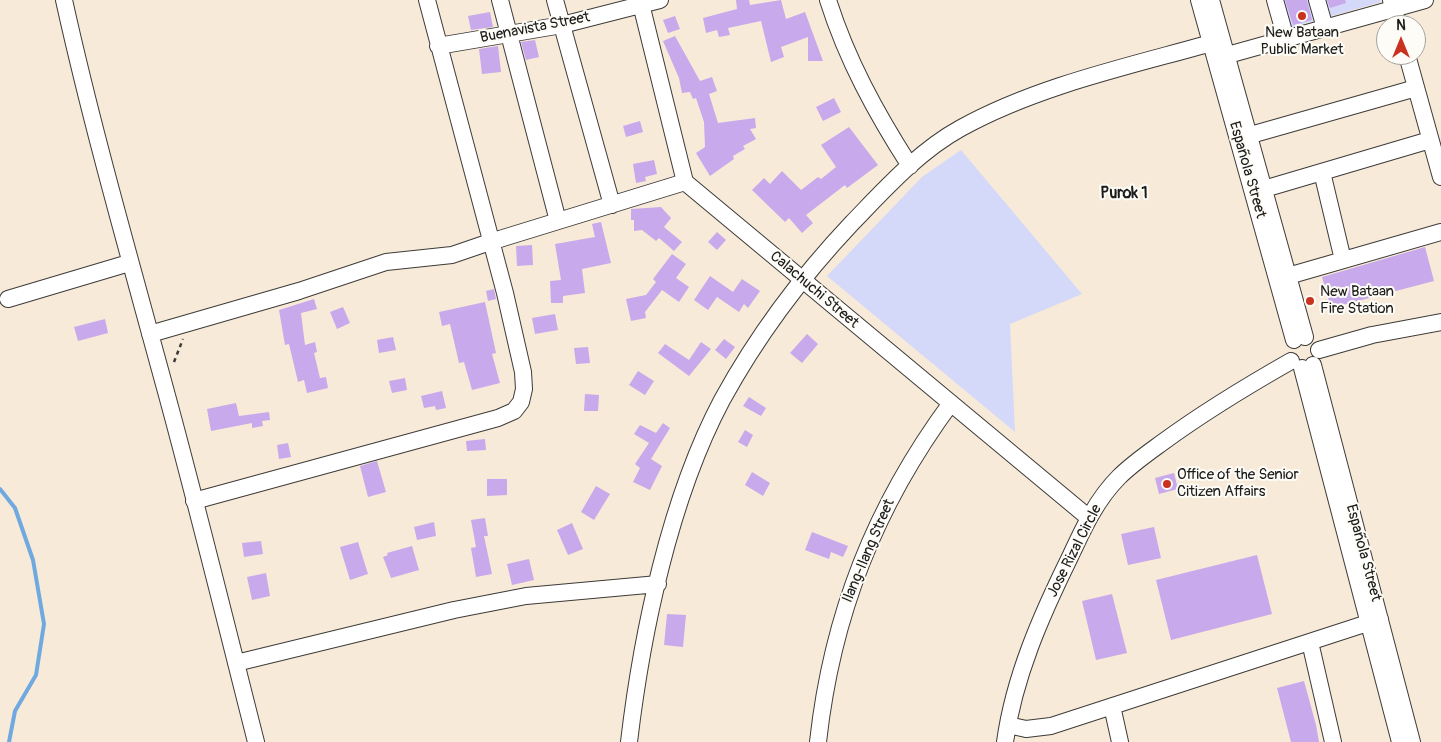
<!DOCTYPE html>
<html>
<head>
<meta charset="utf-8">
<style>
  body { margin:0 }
  #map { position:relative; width:1441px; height:742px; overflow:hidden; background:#f8ead8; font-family:Pangolin,sans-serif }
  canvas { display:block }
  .north { position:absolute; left:1376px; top:15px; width:50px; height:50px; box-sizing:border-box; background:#fdfcf7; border:1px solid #a3a29f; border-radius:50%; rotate:0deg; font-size:14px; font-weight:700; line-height:20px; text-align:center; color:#1c1c1c }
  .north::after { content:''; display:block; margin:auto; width:18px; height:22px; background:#c8321e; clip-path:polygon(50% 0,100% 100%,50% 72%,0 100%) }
</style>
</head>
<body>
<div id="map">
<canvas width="1441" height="742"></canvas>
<div class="north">N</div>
</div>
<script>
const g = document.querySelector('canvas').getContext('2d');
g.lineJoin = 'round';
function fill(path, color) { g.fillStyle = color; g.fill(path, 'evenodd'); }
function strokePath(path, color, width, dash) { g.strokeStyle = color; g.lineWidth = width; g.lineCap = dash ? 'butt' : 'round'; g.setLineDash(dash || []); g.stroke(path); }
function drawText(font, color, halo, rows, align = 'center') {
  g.font = font + ' Pangolin,sans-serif'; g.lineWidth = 4; g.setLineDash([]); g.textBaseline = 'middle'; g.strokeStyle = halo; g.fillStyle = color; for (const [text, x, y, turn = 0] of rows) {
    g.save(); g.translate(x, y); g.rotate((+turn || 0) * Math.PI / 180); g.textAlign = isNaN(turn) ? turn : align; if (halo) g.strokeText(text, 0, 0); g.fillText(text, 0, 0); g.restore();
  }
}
const built = new Path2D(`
  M1269,0H1380L1381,2L1278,31Z
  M961,150L1082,294L1010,324L1015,432L827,276L922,177Z`);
const stream = new Path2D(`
  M0,489L15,508L33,560L44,624L36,675L15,711L9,742`);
const building = new Path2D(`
  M736,0H749L750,5L781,0L786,19L805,12L823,61H808V37L781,47L784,57L771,62L761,21L728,28L730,35L719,37L717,30L706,33L703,18L737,9Z
  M1285,0H1307L1312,20L1293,25Z
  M1327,0H1345L1346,3L1330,8Z
  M490,12L493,27L471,30L468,16Z
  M675,16L680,29L668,33L663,20Z
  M675,36L700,81L712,77L717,91L709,94L718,123L755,118L756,128L750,129L756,139L743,146L745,149L733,156L734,159L710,176L696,153L705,147L704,122L696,98L693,99L690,92L682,93L679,78L663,41Z
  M535,40L539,57L526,60L521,42Z
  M498,46L501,72L482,74L479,49Z
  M834,98L841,112L823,121L816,107Z
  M640,121L643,132L626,137L623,126Z
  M849,127L878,165L847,188L845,185L806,215L813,223L802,233L789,218L785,222L752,190L764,178L770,184L782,171L801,190L818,177L821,179L836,167L821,145Z
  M654,160L657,174L645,177L646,181L636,183L633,164Z
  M661,207L671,218L664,227L682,242L674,251L659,238L656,241L642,230L634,231V220H631V209Z
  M601,222L611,263L582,269L585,293L563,296V303H551L550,281L561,280L555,244L595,237L592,224Z
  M717,232L726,240L717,250L708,242Z
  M532,245L533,265L517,266L516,246Z
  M1425,247L1434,281L1331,308L1322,277Z
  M672,254L686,264L676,278L689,287L679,302L662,290L645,312L646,318L631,321L626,299L646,295L656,282L653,279Z
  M710,276L733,292L742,279L760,291L748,308L744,304L739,312L717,297L708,310L694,300Z
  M494,289L496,299L488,301L486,291Z
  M314,299L317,309L301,313L305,345L315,342L317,352L314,353L320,378L326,377L328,388L307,393L304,380L298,382L289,344L285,345L279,310Z
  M485,302L496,353L492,354L500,383L472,390L464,362L459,363L450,324L442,326L439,312Z
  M343,307L350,323L337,329L330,312Z
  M555,314L558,330L535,334L532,318Z
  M105,319L108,333L78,341L74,327Z
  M807,334L818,344L802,363L790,353Z
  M393,337L396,350L379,353L377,340Z
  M724,339L735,347L726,359L715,350Z
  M701,342L711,349L689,376L658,353L665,344L689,360Z
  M588,347L590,363L576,364L574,348Z
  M638,371L654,381L645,395L629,385Z
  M405,378L407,390L392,393L389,381Z
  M442,391L446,408L436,410L435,406L424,408L421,396Z
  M585,394L599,395L598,411H584Z
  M749,397L766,408L761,416L743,406Z
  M236,403L239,416L269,412L270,420L262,421L263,426L252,428V423L211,431L207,409Z
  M663,423L670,428L651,459L662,466L650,490L633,482L640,468L635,464L649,443L634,434L640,425L656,433Z
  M745,430L753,435L747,447L738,442Z
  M485,439L486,450L467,451L466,441Z
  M288,443L291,457L279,459L277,445Z
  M377,461L386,492L368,497L360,466Z
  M752,472L770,483L763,496L745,485Z
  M1174,473L1178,489L1159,494L1155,478Z
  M487,479H507V495L487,496Z
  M596,486L610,494L594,520L581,512Z
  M485,518L488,536H484L492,574L476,577L471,548L476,547L471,520Z
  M434,522L436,536L417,540L414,527Z
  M572,523L583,549L568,555L557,530Z
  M1154,527L1161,558L1128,565L1121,534Z
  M812,532L848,546L843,557L831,552L829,559L805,550Z
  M261,541L263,554L244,557L242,543Z
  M358,542L368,574L350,580L340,547Z
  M412,546L419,570L391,578L383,557L388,555L387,553Z
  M1257,555L1272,614L1171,640L1156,580Z
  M529,559L534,580L512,585L507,564Z
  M266,573L270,596L252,600L247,577Z
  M1112,594L1127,653L1096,660L1082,601Z
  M667,614L686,615L683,647L664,645Z
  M1304,681L1316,725L1319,742H1291L1277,688Z`);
const path = new Path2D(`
  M174,362L183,339`);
const minor = new Path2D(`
  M64,0C93,131 130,259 165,388C197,505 226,624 256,742
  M500,0L558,221
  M555,0L612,205
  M640,0L685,182L1089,518
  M828,0C847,60 876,113 910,166
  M1199,0L1294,340
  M1211,0L1305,337
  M1275,0L1286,39
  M1317,0L1325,28
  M1391,0L1398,25
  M438,46L562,25L660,0
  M1407,55L1441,177
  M1217,58L1425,0
  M1240,138L1416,88
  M1322,172L1343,260
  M1264,189L1430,140
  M1288,276L1441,232
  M8,299L129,263
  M150,334L299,291L386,262L452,255L490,242L685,182
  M1319,350L1372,335L1441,322
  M1313,365L1412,742
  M1302,368L1400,742
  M194,501L498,418L514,411L521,402L524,389L523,372L505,293L427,0
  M1310,642L1333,742
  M236,663L454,610L526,596L658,584
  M1112,706L1120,742
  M1008,725L1026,729L1051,726L1380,619
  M629,742C642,632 670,498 722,400C757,336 802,276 852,223C885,189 919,151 961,128C1041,84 1135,65 1222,40
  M818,742C832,615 875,506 951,403
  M1005,742C1014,677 1041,616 1070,557C1083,529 1096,500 1119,477C1132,464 1148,453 1163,442C1204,412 1247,386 1291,361`);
const markers = [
  [1302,16,5,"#c8321e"],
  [1310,301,5,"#c8321e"],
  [1167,484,5,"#c8321e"]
];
const streetNames = [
  ["Buenavista Street",535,28,-11],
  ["Española Street",1247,170,74],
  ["Calachuchi Street",814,290,40],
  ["Ilang-Ilang Street",869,551,-67],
  ["Jose Rizal Circle",1075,551,-63],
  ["Española Street",1363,553,75]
];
const poiNames = [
  ["New Bataan",1302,33,"center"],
  ["Public Market",1302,50,"center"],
  ["New Bataan",1320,292],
  ["Fire Station",1320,309],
  ["Office of the Senior",1177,475],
  ["Citizen Affairs",1177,492]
];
const neighbourhoodNames = [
  ["Purok 1",1124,194]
];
fill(built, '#d4d8f9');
strokePath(stream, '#70a9df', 4);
fill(building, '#c8a9eb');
strokePath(minor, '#3d3b38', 18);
strokePath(path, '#3d3b38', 2.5, [4, 4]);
strokePath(minor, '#fff', 16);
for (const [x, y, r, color] of markers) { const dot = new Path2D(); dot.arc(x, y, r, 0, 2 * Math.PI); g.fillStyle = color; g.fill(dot); strokePath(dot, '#fdfcf7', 2); }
drawText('15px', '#1c1c1c', '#fdfcf7', streetNames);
drawText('15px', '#1c1c1c', '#fdfcf7', poiNames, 'left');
drawText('bold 16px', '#1c1c1c', '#fdfcf7', neighbourhoodNames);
</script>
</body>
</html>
